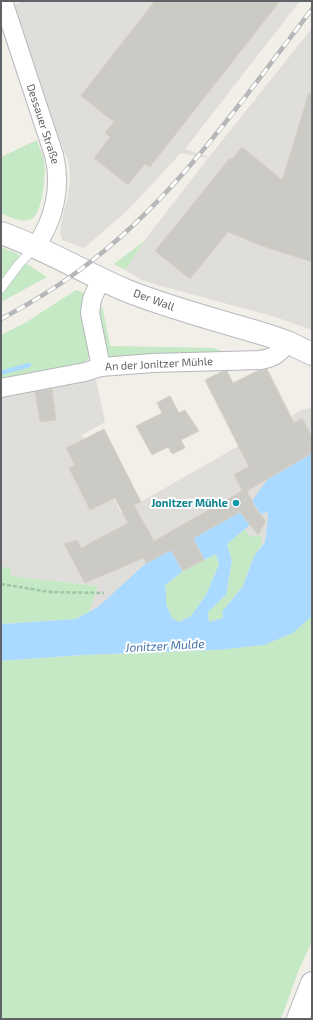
<!DOCTYPE html>
<html>
<head>
<meta charset="utf-8">
<style>
  body { margin:0 }
  #map { position:relative; width:313px; height:1020px; overflow:hidden; background:#f1efe8; font-family:"Exo 2",sans-serif }
  canvas { display:block }
  .frame { position:absolute; inset:0; border:2px solid #5f6368; pointer-events:none }
</style>
</head>
<body>
<div id="map">
<canvas width="313" height="1020"></canvas>
<div class="frame"></div>
</div>
<script>
const g = document.querySelector('canvas').getContext('2d');
g.lineJoin = 'round';
function fill(path, color) { g.fillStyle = color; g.fill(path, 'evenodd'); }
function strokePath(path, color, width, dash) { g.strokeStyle = color; g.lineWidth = width; g.lineCap = dash ? 'butt' : 'round'; g.setLineDash(dash || []); g.stroke(path); }
function drawText(font, color, halo, rows, align = 'center') {
  g.font = font + ' "Exo 2",sans-serif'; g.lineWidth = 4; g.setLineDash([]); g.textBaseline = 'middle'; g.strokeStyle = halo; g.fillStyle = color; for (const [text, x, y, turn = 0] of rows) {
    g.save(); g.translate(x, y); g.rotate((+turn || 0) * Math.PI / 180); g.textAlign = isNaN(turn) ? turn : align; if (halo) g.strokeText(text, 0, 0); g.fillText(text, 0, 0); g.restore();
  }
}
const industrial = new Path2D(`
  M24,1H300L185,149L209,157L312,28V330L272,316L161,286L142,280L125,270L144,241L208,158L181,153L127,211L84,248L62,240L60,231L61,223L68,196L70,178L69,164L10,7Z
  M96,379L105,422L82,435L121,513L302,410L312,407V452L278,474L252,501L260,515L267,511L268,517L265,542L262,545L261,535L250,537L245,529L193,537L204,560L183,571L89,612L98,586L1,575V397L31,388Z`);
const green = new Path2D(`
  M37,140C39,147 43,154 44,161C46,173 43,214 31,219C22,223 9,217 1,213V157Z
  M144,241L125,270L114,264Z
  M1,247L18,254L19,258L1,284Z
  M27,264L47,277L1,302V294L23,265Z
  M76,290L87,294L91,352L88,359L81,365L1,382V335L25,323Z
  M98,307H102L103,310L110,346L214,348L237,357L107,359Z
  M245,529L250,537L261,535L262,545L254,556L243,586L222,612L223,618L209,622L208,612L226,595L232,561L227,544Z
  M216,554L219,564L206,595L191,616L178,622L172,618L166,604V589L164,586L183,571Z
  M1,567L11,568V576L98,586L89,612L76,619L1,624Z
  M312,616V941L298,972L281,1019H1V661L83,655L217,650L262,645L293,633Z`);
const water = new Path2D(`
  M312,452V616L293,633L264,645L217,650L83,655L1,661V624L76,619L98,607L146,563L171,550L183,571L164,586L166,589V604L172,618L179,622L191,616L206,595L219,564L216,554L204,560L193,538L250,506L256,520L227,544L232,561L226,595L208,612L209,622L223,618L222,612L243,586L254,556L265,542L268,517L267,511L261,515L252,501L267,480Z`);
const stream = new Path2D(`
  M1,373L29,365`);
const building = new Path2D(`
  M155,1H280L150,167L145,164L128,185L94,158L110,137L105,133L114,122L81,96Z
  M309,93H312V262L262,246L228,232L190,279L155,251L230,158L232,159L242,147L282,180Z
  M267,369L294,423L302,418L312,437V453L247,491L256,509L266,521L258,535L240,512L193,538L204,560L183,571L171,550L146,563L144,558L85,583L64,544L77,540L81,548L128,523L115,498L90,510L69,468L75,465L66,448L104,429L141,502L134,505L154,541L242,491L234,474L249,467L205,380L221,372L227,371L233,383L257,371Z
  M52,389L56,420L40,422L35,392Z
  M170,396L179,413L185,410L199,431L181,440L185,448L172,454L168,447L152,455L136,426L162,413L157,403Z`);
const path = new Path2D(`
  M1,584L50,592L104,593`);
const service = new Path2D(`
  M1,288L19,264L35,247`);
const minor = new Path2D(`
  M3,1L54,155C62,187 54,221 35,247
  M101,367L90,313L92,299L101,279
  M1,388L85,372L101,367L153,363L260,360C273,358 280,354 287,342`);
const secondary = new Path2D(`
  M1,233C44,248 83,272 125,290C172,309 221,321 270,336L287,342L312,354
  M298,1019L312,983`);
const rail = new Path2D(`
  M1,319C29,304 56,288 81,269C175,200 242,100 312,9`);
const markers = [
  [236,503,4,"#0f9aa8"]
];
const streetNames = [
  ["Dessauer Straße",43,124,72],
  ["Der Wall",154,300,20],
  ["An der Jonitzer Mühle",159,364,-3]
];
const cultureNames = [
  ["Jonitzer Mühle",228,503]
];
const waterNames = [
  ["Jonitzer Mulde",165,646,-3]
];
fill(industrial, '#e0deda');
fill(green, '#c5e8c5');
fill(water, '#aadaff');
strokePath(stream, '#aadaff', 4.5);
fill(building, '#cccac5');
strokePath(building, '#d6d1c6', 1);
strokePath(service, '#b5b8bc', 10);
strokePath(minor, '#b5b8bc', 20);
strokePath(secondary, '#b6babf', 24);
strokePath(path, '#9cc7a9', 2.5, [4, 2]);
strokePath(service, '#fff', 9);
strokePath(minor, '#fff', 18);
strokePath(secondary, '#fff', 22);
strokePath(rail, '#b6b7b8', 4.5);
strokePath(rail, '#fff', 3, [9]);
for (const [x, y, r, color] of markers) { const dot = new Path2D(); dot.arc(x, y, r, 0, 2 * Math.PI); g.fillStyle = color; g.fill(dot); strokePath(dot, '#fff', 1.5); }
drawText('11px', '#5f6368', '#fff', streetNames);
drawText('bold 11px', '#0d838f', '#fff', cultureNames, 'right');
drawText('italic 12px', '#4174aa', '#fff', waterNames);
</script>
</body>
</html>
